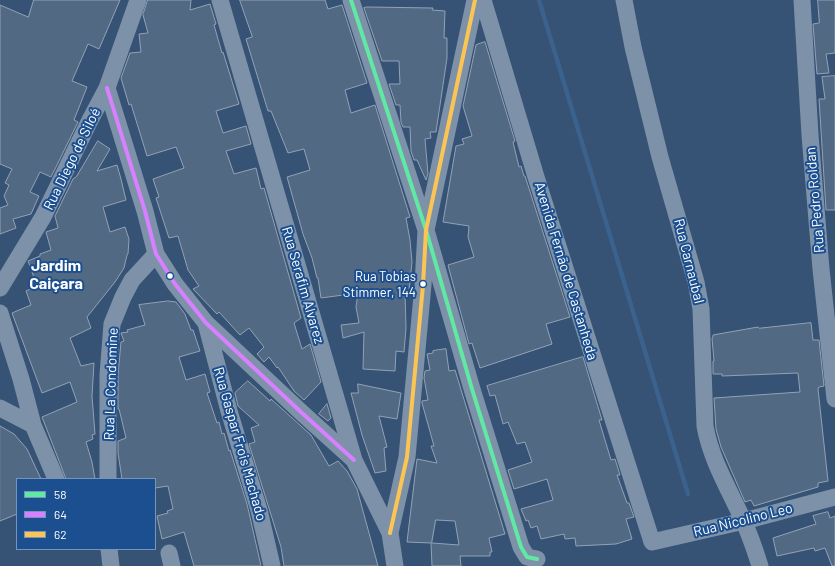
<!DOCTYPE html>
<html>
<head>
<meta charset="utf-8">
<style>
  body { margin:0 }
  #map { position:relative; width:835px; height:566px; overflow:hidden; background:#365274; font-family:Barlow,sans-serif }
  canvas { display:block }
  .legend { position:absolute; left:16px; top:478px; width:140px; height:72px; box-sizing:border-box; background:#1b4f8f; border:1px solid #7695bc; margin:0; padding:5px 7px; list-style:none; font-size:12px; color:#fff }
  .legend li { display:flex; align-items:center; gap:8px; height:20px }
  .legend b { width:20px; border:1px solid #7695bc }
</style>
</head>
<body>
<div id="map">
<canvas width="835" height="566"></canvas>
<ul class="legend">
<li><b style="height:5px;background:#60e9a3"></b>58</li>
<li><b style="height:5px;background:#d880ff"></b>64</li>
<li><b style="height:5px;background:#fcc553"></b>62</li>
</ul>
</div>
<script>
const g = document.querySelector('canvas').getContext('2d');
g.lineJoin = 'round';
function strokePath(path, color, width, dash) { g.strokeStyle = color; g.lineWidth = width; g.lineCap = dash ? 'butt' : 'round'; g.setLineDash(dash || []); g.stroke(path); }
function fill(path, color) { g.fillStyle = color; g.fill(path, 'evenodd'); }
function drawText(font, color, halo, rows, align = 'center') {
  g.font = font + ' Barlow,sans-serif'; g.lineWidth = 4; g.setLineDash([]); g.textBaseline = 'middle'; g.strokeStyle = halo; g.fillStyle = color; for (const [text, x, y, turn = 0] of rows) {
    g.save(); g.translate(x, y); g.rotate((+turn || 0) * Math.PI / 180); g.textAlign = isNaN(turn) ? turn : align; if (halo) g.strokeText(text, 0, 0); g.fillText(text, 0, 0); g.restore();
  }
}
const stream = new Path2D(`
  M539,0L688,494`);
const building = new Path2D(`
  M34,0H120L99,49L88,44L72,81L87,87L74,120L78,122L56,167L51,177L40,172L30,192L39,196L31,214L13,219L16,228L0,234V208L8,205L4,196L9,185L5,183L12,169L0,164V5L28,17Z
  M148,0H191L190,10L210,4L216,24L214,25L222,53L223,52L239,104L216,111L223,133L246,126L251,144L226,151L234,174L256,168L261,189L264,188L301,318L294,323L302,349L310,344L321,382L304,400L294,391L278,367L277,368L269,357L264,362L257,354L264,347L249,328L240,335L219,312L217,314L193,289L199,286L188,270L178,236L169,238L156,198L159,197L153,179L184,168L176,147L147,156L131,104L129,105L121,78L130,53L141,52L139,34L148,33L143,15Z
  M240,0H325L328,9L342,5L367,83L345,90L351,113L375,105L410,217L406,218L410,240L412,262L409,291H405L406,328L404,352L396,351L395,371L363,369L364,332L343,338L341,325L359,323L356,307L358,293L321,298L318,278H317L312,258L303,234L287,177L310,170L304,149L288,153L271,111H268L246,39L252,37Z
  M818,0H835V53L826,54L829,73L817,74L813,24L819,23Z
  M367,7L433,8L432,10L445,11L444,38H447V58L436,132H430L431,138L425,139L428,174L426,180L417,160H414L411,151L410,127H403L401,122L400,105H396L389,84H400L399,61H382L364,8Z
  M485,42L515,141L513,142L519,167L521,166L524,176H525L570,317L546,324L552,344L480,368L472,343L469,344L448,265L474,257L468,237L469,226L443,222L456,146L464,144L462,139L472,136L463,106L476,45Z
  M835,76V210H826L819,99H825L822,77Z
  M98,141L110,149L97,171L117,165L121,179L126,200L103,207L110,232L125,227L129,239L128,254L127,255L124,268L115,282L87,317L91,328L70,338L81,366L94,363L92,396L95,434L92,435L93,439L86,442L92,462L95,479H66L42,417L77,402L70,382L42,393L12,313L31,305L26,291L37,286L28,261L40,256V254L51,250L46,232L58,228L55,216L73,179L76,177Z
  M168,301L176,302L185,314L191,330H193L200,351L179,357L186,380L205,374L210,392L207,393L217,423L219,422L222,434L224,433L229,451L230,450L247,504L261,566H194L184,532L162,539L157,516L168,513L167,511L173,509L168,486L155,488V479H122L118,453V441L126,438L119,409H118V375L121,342L124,341L121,333L128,332L127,330L145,325L139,305Z
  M811,323L813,340H819L824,386L819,387L818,389L828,481L818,483V487L754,506L751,500L745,502L721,447L716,429L714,398L800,392L798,373L722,376V374H713V361H714L712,338L713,337V335L758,327L759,328Z
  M446,349L449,371L455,370L505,534L489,538L492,552H490V556H460L461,566H432L431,543L407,542L417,459L437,463L431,446H434L422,403V401L428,400L424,378L425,371L430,370L427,354L433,353V351ZM436,520L455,521L459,545L432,543Z
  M583,357L602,420H599L611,460L615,459L620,475H617L627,503H629L634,517L626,519L632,539L616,544L576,546L575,538L565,539L564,534L541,539L537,526L531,528L528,520L526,521L521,509L553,500L547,479L514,489L508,470L532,462L525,442L517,444L508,422L503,424L495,395L490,396L487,386Z
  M248,381L270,401L271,399L311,435L329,466L338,461L347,471L357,489L378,566H284L281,547L249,444L255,442L251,428L259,425L238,406L235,393Z
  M358,384L401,393L397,419L379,416L387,447L384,448L386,471L375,473L362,435L351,393H358Z
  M327,404L331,418L328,421L319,414Z
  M0,426L14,434L27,449L41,479H17V514L0,521Z
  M828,512L830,518L835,516V566H832L825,548L815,551L814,548L777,556L773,538L816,524L813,516Z`);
const street = new Path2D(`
  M220,0L354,460L390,533L395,566
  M351,0L426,230L472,389L521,547L527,557L537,559
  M483,0L536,177L652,542L744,521L835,497
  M624,0L633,47L660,157L696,282L701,309L705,426C711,460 729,489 743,520C750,535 755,550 760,566
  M802,0L810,135L821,269L835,399
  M107,88L145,211L156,254L175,284L206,323L302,413L354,460
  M0,288L43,217L89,122L107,88L138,0
  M0,313L21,379L33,425L56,479
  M206,323L229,411L259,510L272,566
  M0,408L33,425
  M108,479V375L112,324L123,297L132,280L156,254
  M390,533L407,457L423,285L426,230L475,0
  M109,549L111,566
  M169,553L172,566`);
const bus1 = new Path2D(`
  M351,0L426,230L472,389L521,547L527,557L537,559`);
const bus2 = new Path2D(`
  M107,88L145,211L156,254L175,284L206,323L302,413L354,460`);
const bus3 = new Path2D(`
  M390,533L407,457L423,285L426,230L475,0`);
const markers = [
  [170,276,3.5,"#fff"],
  [423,284,3.5,"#fff"]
];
const busNames = [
  ["Rua Tobias",416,277],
  ["Stimmer, 144",416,293]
];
const streetNames = [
  ["Rua Diego de Siloé",72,159,-64],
  ["Rua Pedro Roldan",815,200,-95],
  ["Rua Carnaubal",689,261,76],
  ["Avenida Fernão de Castanheda",566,271,73],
  ["Rua Serafim Alvarez",303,285,74],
  ["Rua La Condomine",111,384,-88],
  ["Rua Gaspar Frois Machado",240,444,74],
  ["Rua Nicolino Leo",743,520,-14]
];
const quarterNames = [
  ["Jardim",56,266],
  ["Caiçara",56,284]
];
strokePath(stream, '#3b618d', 4.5);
fill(building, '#526984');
strokePath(building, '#92a2b6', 1);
strokePath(street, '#7d92a8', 17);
strokePath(bus1, '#60e9a3', 4);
strokePath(bus2, '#d880ff', 4);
strokePath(bus3, '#fcc553', 4);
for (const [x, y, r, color] of markers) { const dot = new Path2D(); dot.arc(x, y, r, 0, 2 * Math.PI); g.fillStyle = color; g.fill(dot); strokePath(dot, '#1b4f8f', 1.5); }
drawText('13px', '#fff', '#1b4f8f', busNames, 'right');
drawText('14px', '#fff', '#1b4f8f', streetNames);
drawText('bold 16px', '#fff', '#1b4f8f', quarterNames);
</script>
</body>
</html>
